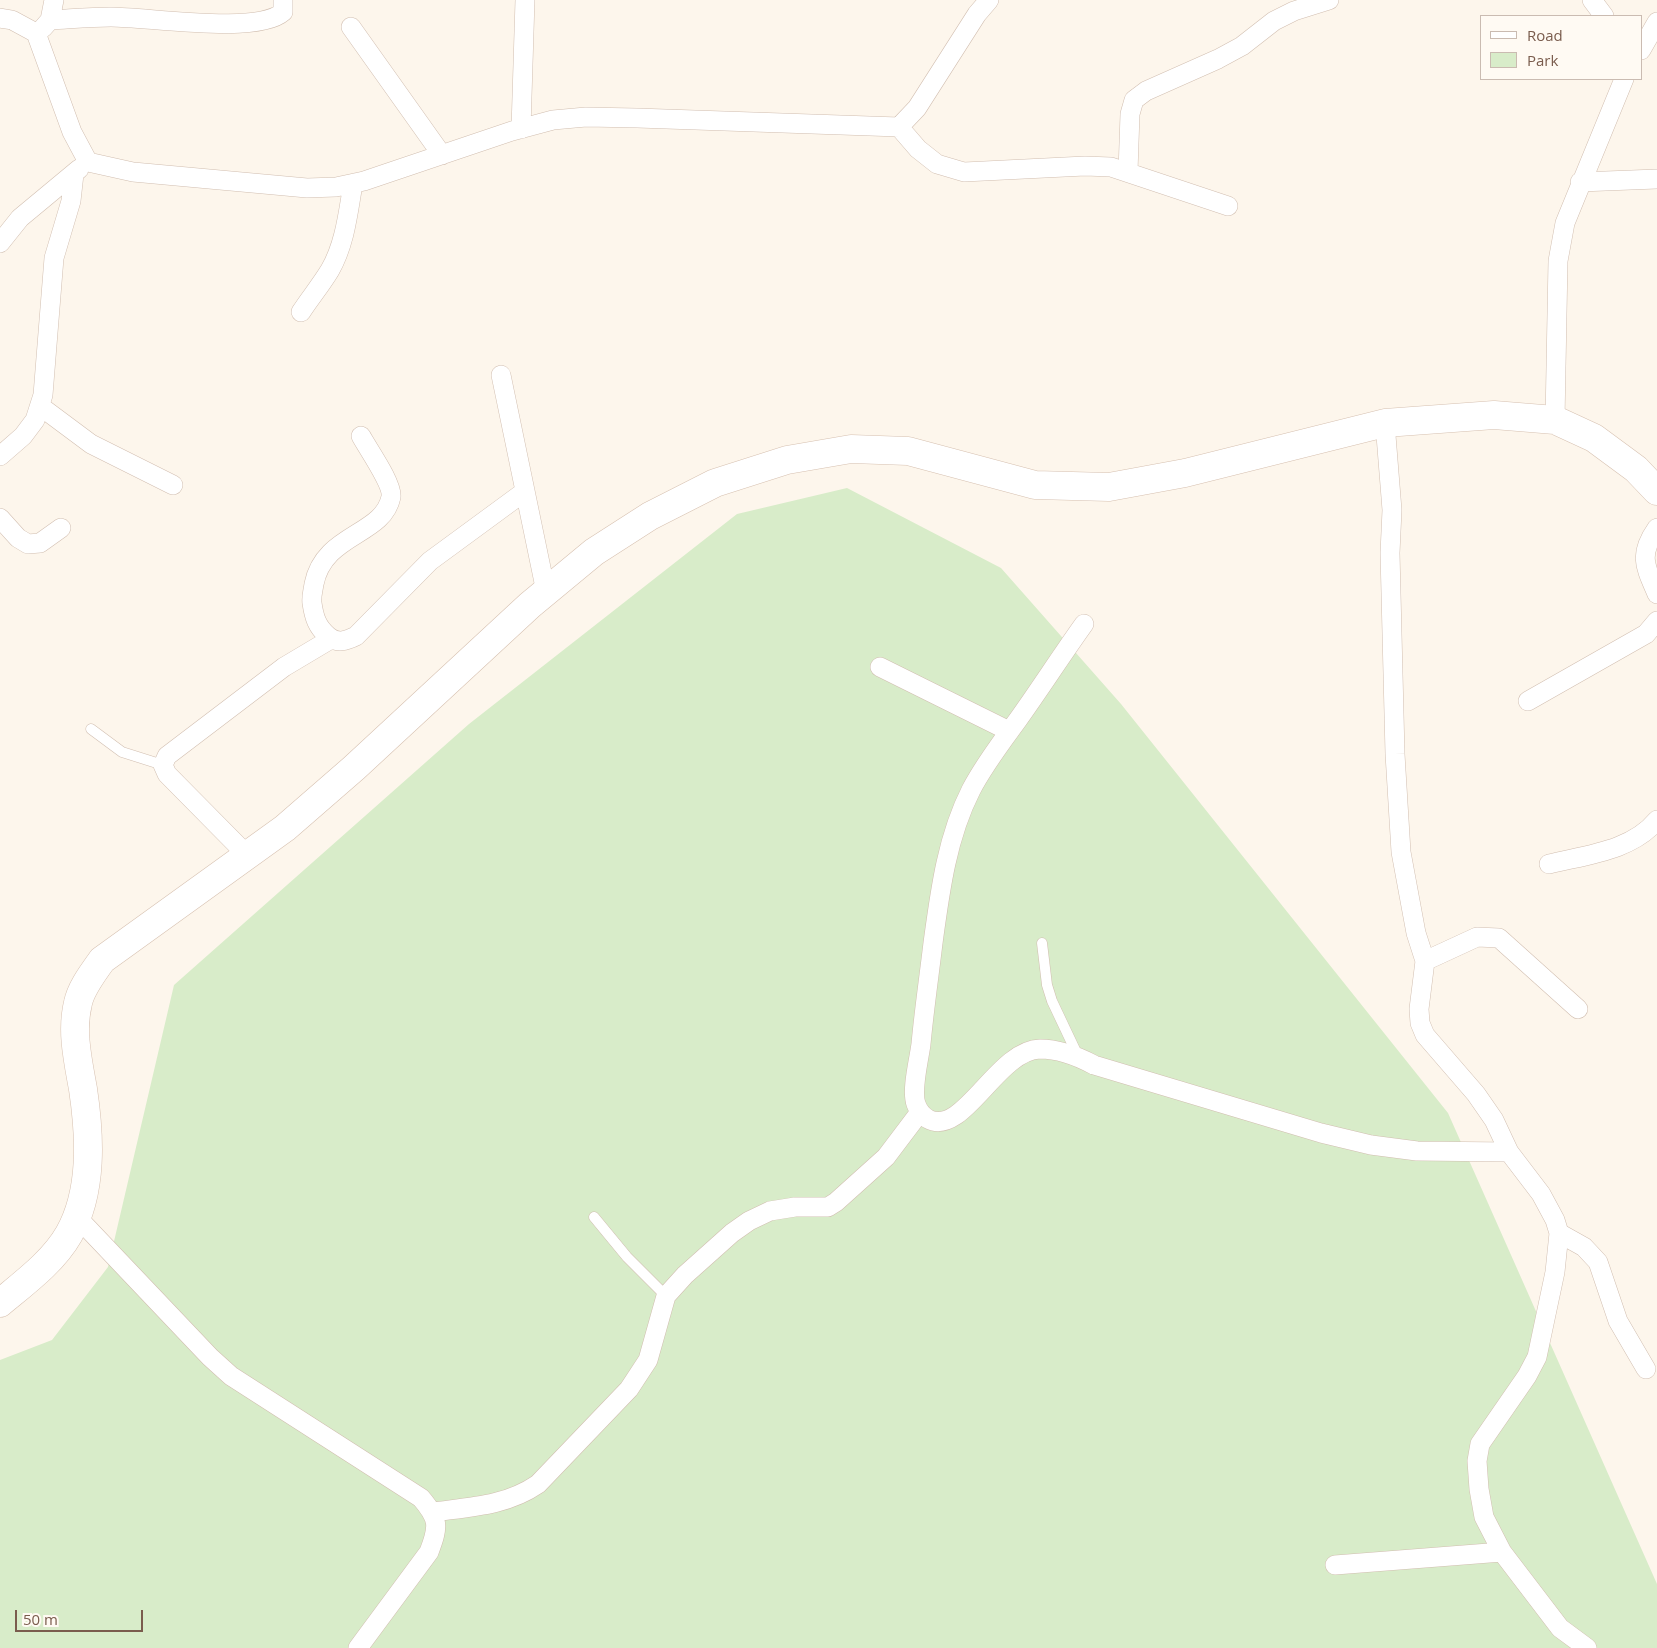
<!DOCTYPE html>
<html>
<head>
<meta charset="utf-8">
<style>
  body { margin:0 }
  #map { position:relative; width:1657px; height:1648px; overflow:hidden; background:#fdf6ec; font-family:"Open Sans",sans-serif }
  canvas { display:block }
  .legend { position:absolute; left:1480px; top:15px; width:162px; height:65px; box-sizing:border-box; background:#fffaf3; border:1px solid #cabbb1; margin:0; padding:6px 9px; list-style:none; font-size:15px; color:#7a5c4d }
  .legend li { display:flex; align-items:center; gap:10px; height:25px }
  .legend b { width:25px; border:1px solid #cabbb1 }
  .scale { position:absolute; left:15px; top:1610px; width:128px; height:22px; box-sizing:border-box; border:2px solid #7a5c4d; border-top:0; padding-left:6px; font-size:15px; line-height:18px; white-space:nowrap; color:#7a5c4d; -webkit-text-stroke:4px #fffaf3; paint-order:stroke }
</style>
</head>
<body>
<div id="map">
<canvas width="1657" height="1648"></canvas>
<ul class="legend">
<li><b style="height:6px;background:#fff"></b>Road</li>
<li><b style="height:14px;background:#d8ecc9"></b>Park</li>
</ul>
<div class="scale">50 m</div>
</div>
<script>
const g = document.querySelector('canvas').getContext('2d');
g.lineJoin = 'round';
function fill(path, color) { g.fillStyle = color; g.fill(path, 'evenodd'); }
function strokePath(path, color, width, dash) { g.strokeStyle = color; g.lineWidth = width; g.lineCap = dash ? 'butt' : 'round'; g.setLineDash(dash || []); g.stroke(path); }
const green = new Path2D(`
  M847,488L1001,568L1121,704L1448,1113L1657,1584V1648H0V1360L52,1340L108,1267L174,985L469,724L737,514Z`);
const lane = new Path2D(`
  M91,729L122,752L163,765
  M1042,943L1047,985L1052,1001L1078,1056
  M594,1217L627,1257L666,1296`);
const street = new Path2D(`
  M1592,0L1604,16
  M0,18L12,20L36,33L72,132L88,162L133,172L307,188L336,187L364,181L512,131L553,120L586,117L637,118L899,127L917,108L977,14L989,0
  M50,20C70,19 90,17 111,17C149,17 257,35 283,12V0
  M351,27L442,155
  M43,28L50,20L54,0
  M1641,50L1657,22
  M899,127L918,149L937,164L964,172L1085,166L1111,167L1228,206
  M521,129L525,0
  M1128,172L1130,114L1134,100L1146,91L1218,59L1242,46L1274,21L1294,11L1329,0
  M1580,182L1657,179
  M0,243L20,218L79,169
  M301,312C310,298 321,285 330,270C345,244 348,213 353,184
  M501,375L546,592
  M40,406L91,444L173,485
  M1555,420L1558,261L1565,223L1624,79
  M1385,423L1392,510L1390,553L1395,754L1401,852L1416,933L1425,961L1419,1009L1420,1023L1425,1035L1476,1094L1494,1120L1509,1152L1541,1194L1555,1220L1559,1233L1555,1272L1537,1357L1527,1376L1480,1444L1477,1461L1479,1489L1484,1517L1502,1552L1560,1628L1587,1648
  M361,436C368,449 393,484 391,497C383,536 324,533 314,584C313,591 311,597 312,603C314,617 317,627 328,636C337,644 346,641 356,636L430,561L524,492
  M0,456L23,436L35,420L43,395L54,258L71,201L74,174
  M0,518L18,538L28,544L40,543L61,528
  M1657,528C1638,555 1645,566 1657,594
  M1084,624C1061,656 1040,689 1017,721C1001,743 984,765 971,790C947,837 940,891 933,943C929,977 924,1011 921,1044C919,1060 911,1090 916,1104C918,1110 923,1116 928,1119C963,1138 997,1050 1040,1049C1059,1049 1079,1057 1094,1065L1321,1133L1371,1145L1417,1151L1509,1152
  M880,667L1009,731
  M1528,701L1646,634L1657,621
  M248,856L167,774L163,765L167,756L284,667L331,639
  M1549,864C1585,855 1632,851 1657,820
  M1425,961L1477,937L1499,938L1578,1009
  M77,1217L210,1357L231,1376L421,1498C439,1519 439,1526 429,1552L358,1648
  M1559,1233L1584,1247L1598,1262L1618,1321L1646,1369
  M433,1512C470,1507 506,1506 538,1484L629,1389L648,1360L666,1296L685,1275L732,1233L749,1221L770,1211L795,1207H828L836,1202L886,1157L920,1112
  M1335,1565L1502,1552`);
const secondary = new Path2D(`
  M0,1303C24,1283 53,1262 69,1234C93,1191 90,1136 83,1089C78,1061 71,1031 78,1003C81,988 93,973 102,960L285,828L354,768L530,605L594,552L650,516L715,483L787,460L851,449L908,451L1035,485L1109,487L1185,473L1385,423L1494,415L1555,420L1594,438L1636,469L1657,491`);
fill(green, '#d8ecc9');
strokePath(lane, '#d1beb0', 11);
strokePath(street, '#d1beb0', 20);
strokePath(secondary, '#d6c0b0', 29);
strokePath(lane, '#fff', 10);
strokePath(street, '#fff', 19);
strokePath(secondary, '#fff', 28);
</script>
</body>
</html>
